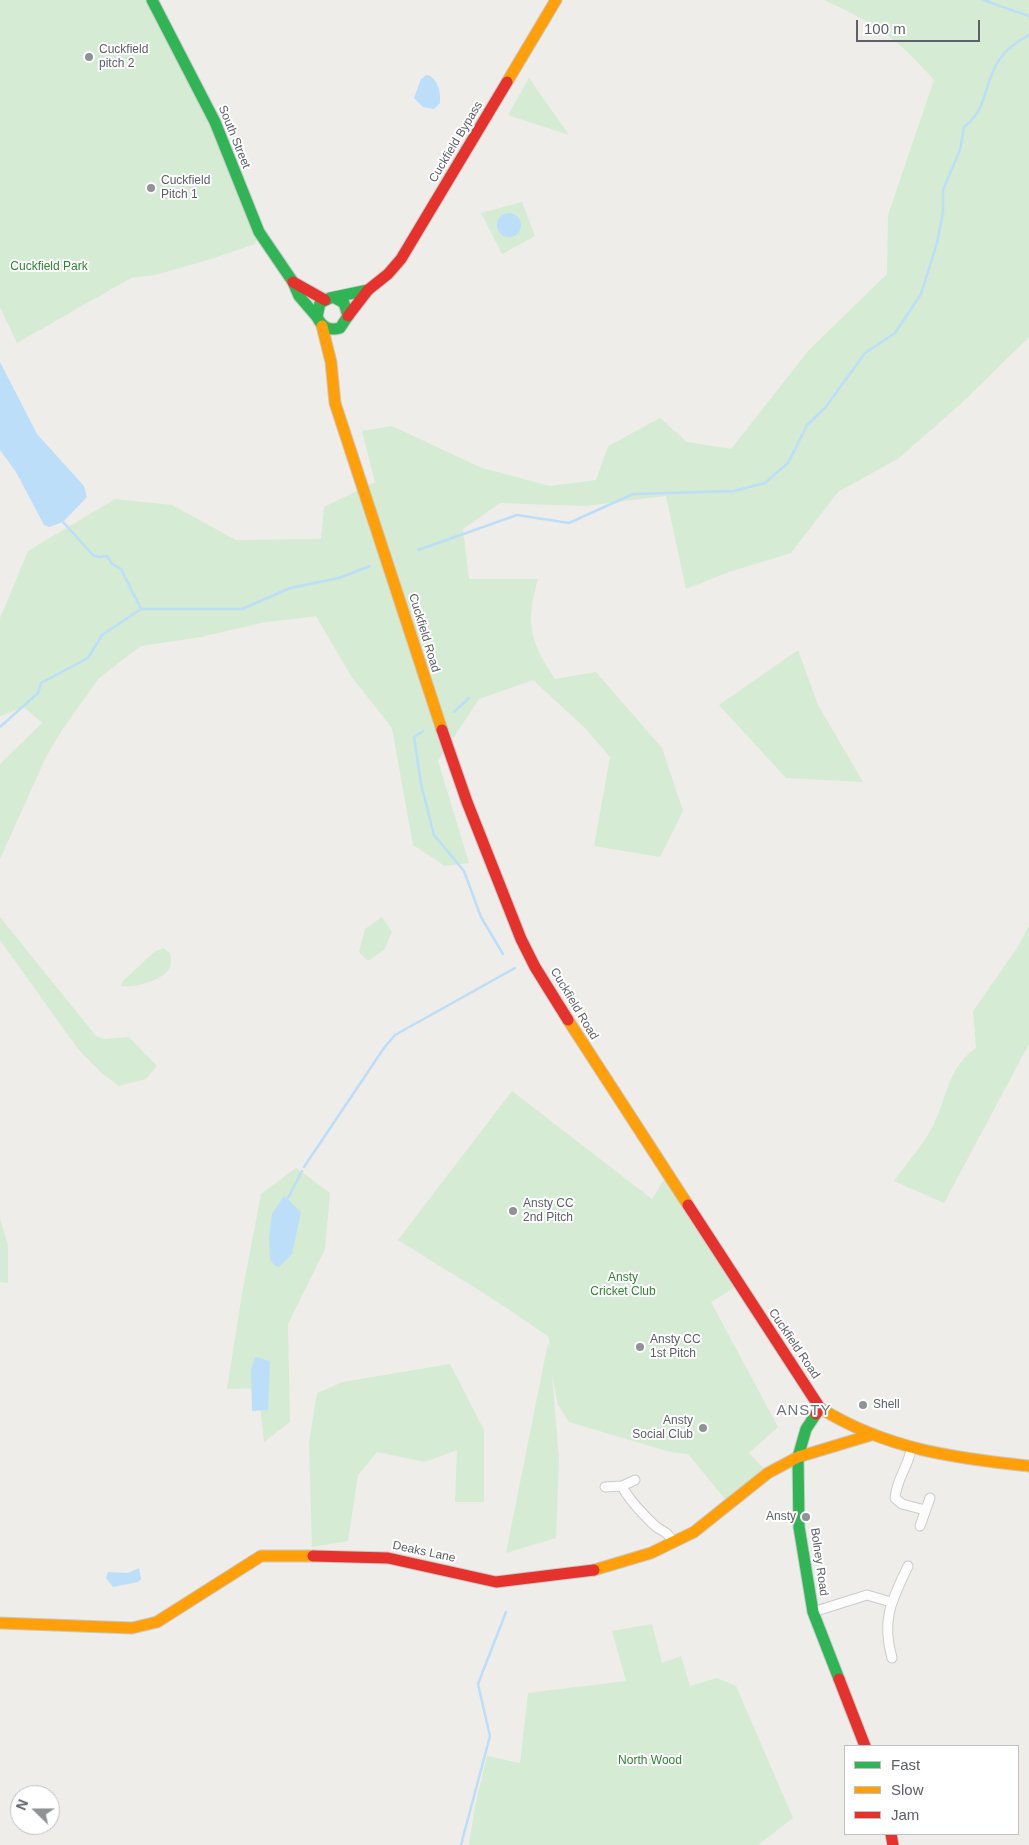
<!DOCTYPE html>
<html>
<head>
<meta charset="utf-8">
<style>
  body { margin:0 }
  #map { position:relative; width:1029px; height:1845px; overflow:hidden; background:#eeede9; font-family:Arial,sans-serif }
  canvas { display:block }
  .legend { position:absolute; left:844px; top:1745px; width:175px; height:90px; box-sizing:border-box; background:#fff; border:1px solid #bec0c2; margin:0; padding:6px 9px; list-style:none; font-size:15px; color:#5d6167 }
  .legend li { display:flex; align-items:center; gap:10px; height:25px }
  .legend b { width:25px; border:1px solid #bec0c2 }
  .north { position:absolute; left:10px; top:1785px; width:50px; height:50px; box-sizing:border-box; background:#fff; border:1px solid #bec0c2; border-radius:50%; rotate:292deg; font-size:14px; font-weight:700; line-height:20px; text-align:center; color:#5d6167 }
  .north::after { content:''; display:block; margin:auto; width:18px; height:22px; background:#909294; clip-path:polygon(50% 0,100% 100%,50% 72%,0 100%) }
  .scale { position:absolute; left:856px; top:20px; width:124px; height:22px; box-sizing:border-box; border:2px solid #5d6167; border-top:0; padding-left:6px; font-size:15px; line-height:18px; white-space:nowrap; color:#5d6167; -webkit-text-stroke:4px #fff; paint-order:stroke }
</style>
</head>
<body>
<div id="map">
<canvas width="1029" height="1845"></canvas>
<ul class="legend">
<li><b style="height:6px;background:#30b455"></b>Fast</li>
<li><b style="height:6px;background:#ff9f0a"></b>Slow</li>
<li><b style="height:6px;background:#e5322d"></b>Jam</li>
</ul>
<div class="north">N</div>
<div class="scale">100 m</div>
</div>
<script>
const g = document.querySelector('canvas').getContext('2d');
g.lineJoin = 'round';
function fill(path, color) { g.fillStyle = color; g.fill(path, 'evenodd'); }
function strokePath(path, color, width, dash) { g.strokeStyle = color; g.lineWidth = width; g.lineCap = dash ? 'butt' : 'round'; g.setLineDash(dash || []); g.stroke(path); }
function drawText(font, color, halo, rows, align = 'center') {
  g.font = font + ' Arial,sans-serif'; g.lineWidth = 4; g.setLineDash([]); g.textBaseline = 'middle'; g.strokeStyle = halo; g.fillStyle = color; for (const [text, x, y, turn = 0] of rows) {
    g.save(); g.translate(x, y); g.rotate((+turn || 0) * Math.PI / 180); g.textAlign = isNaN(turn) ? turn : align; if (halo) g.strokeText(text, 0, 0); g.fillText(text, 0, 0); g.restore();
  }
}
const green = new Path2D(`
  M0,0H152L182,56L259,232L255,244L211,259L155,275L131,278L17,343L0,307Z
  M824,0H1029V337L965,400L899,458L838,492L791,553L729,572L686,589L666,496L585,506L500,503L463,529L469,579H538C525,624 530,641 555,679L596,672L662,748L683,811L660,857L594,846L610,757L585,728L533,680L479,699L438,761L469,863L445,866L413,845L392,728L351,676L316,616L261,623L201,637L141,646L99,678L62,730L46,757L0,859V764L42,723L24,707L0,716V618L28,551L115,499L172,505L236,540L321,539L324,507L375,482L362,431L392,426L482,468L550,486L596,480L608,446L660,418L687,442L731,449L809,350L887,274L888,215L934,80C896,37 876,24 824,0Z
  M529,78L569,135L508,115Z
  M522,202L535,236L502,254L481,213Z
  M798,650L818,705L863,782L786,778L719,705Z
  M0,917L96,1036L104,1039L129,1037L157,1066L146,1079L119,1086L103,1074L78,1049L0,940Z
  M382,917L392,932L384,950L368,961L359,952L365,929Z
  M1029,926V1044L944,1203L894,1181C907,1163 924,1144 934,1124C948,1095 947,1069 976,1048L973,1011L1017,948Z
  M163,948L170,953C171,959 172,967 167,972C158,981 134,988 121,986L123,981L154,952Z
  M512,1091L652,1199L667,1175L739,1285L711,1302L778,1427L749,1453L768,1473L730,1505L688,1454L670,1452L569,1422L558,1405L552,1374L559,1461L556,1538L506,1553L548,1343L550,1349L549,1337L501,1304L398,1240Z
  M296,1168L330,1193L325,1249L288,1324L290,1422L264,1442L258,1388L227,1389L242,1294L261,1194Z
  M0,1219L8,1245V1283L0,1282Z
  M450,1364L484,1430V1502H455L457,1450L425,1462L377,1452L358,1475L348,1541L312,1547L309,1443L317,1393L343,1382Z
  M652,1624L662,1663L681,1656L690,1686L717,1678L736,1686L793,1818L758,1845H469L475,1806L487,1756L520,1763L528,1693L626,1681L612,1631Z`);
const water = new Path2D(`
  M426,75C438,77 441,93 440,103L434,109L423,107L414,98L421,79Z
  M497 225a12 12 0 1 1 24 0a12 12 0 1 1-24 0Z
  M0,362L37,434L84,486L87,497L63,522L49,527L44,525L16,472L0,450Z
  M284,1196L301,1212L292,1254L279,1267L274,1265L270,1259L269,1237L272,1214Z
  M255,1357L270,1361L268,1410L252,1411L251,1369Z
  M139,1568L141,1579L138,1582L113,1587L106,1578L108,1572L128,1573Z`);
const stream = new Path2D(`
  M983,0L1029,16
  M63,522L93,555L99,557L107,556L112,564L121,569L141,609
  M418,550L517,515L569,523L633,494L734,491L765,483L788,463L807,425L825,408L865,353L895,333L921,294L937,243L943,212V190L960,150L964,127C997,103 976,61 1029,35
  M454,712L469,698
  M0,727L38,693L41,683L88,658L102,635L141,609H242L290,588L339,578L370,566
  M423,731L414,737L421,784L434,835L464,871L481,917L503,954
  M308,1161L304,1167L384,1048L395,1035L515,968
  M288,1198L302,1171
  M461,1845L490,1736L478,1684L506,1612`);
const street = new Path2D(`
  M911,1449C908,1468 897,1477 895,1498L902,1504L925,1510
  M622,1486L635,1480
  M605,1487L622,1486C629,1500 642,1513 653,1524C662,1533 667,1529 673,1543
  M920,1526L930,1498
  M813,1612L867,1595L891,1602
  M892,1658C881,1619 892,1600 908,1566`);
const fast = new Path2D(`
  M152,0L215,122L259,232L293,282L299,296L317,317
  M335,298L344,303L348,316L340,328C329,331 322,327 317,317L320,303L330,298L368,290
  M816,1414L806,1429L798,1457L799,1527L813,1612L839,1679`);
const slow = new Path2D(`
  M507,82L556,0
  M322,326L331,362L335,403L442,730
  M568,1020L688,1205
  M820,1408C886,1449 953,1458 1029,1466
  M594,1570L651,1553L694,1532L768,1473L798,1457L871,1435
  M0,1623L132,1628L157,1622L261,1556H313`);
const jam = new Path2D(`
  M293,282L325,300
  M348,316L368,290L388,274L401,259L507,82
  M442,730L467,802L521,939L535,967L568,1020
  M688,1205L820,1408L816,1414
  M313,1556L388,1558L496,1582L594,1570
  M839,1679L865,1746
  M891,1834L893,1845`);
const markers = [
  [89,57,5,"#909294"],
  [151,188,5,"#909294"],
  [513,1211,5,"#909294"],
  [640,1347,5,"#909294"],
  [863,1405,5,"#909294"],
  [703,1428,5,"#909294"],
  [806,1517,5,"#909294"]
];
const poiNames = [
  ["Cuckfield",99,50],
  ["pitch 2",99,64],
  ["Cuckfield",161,181],
  ["Pitch 1",161,195],
  ["Ansty CC",523,1204],
  ["2nd Pitch",523,1218],
  ["Ansty CC",650,1340],
  ["1st Pitch",650,1354],
  ["Shell",873,1405],
  ["Ansty",693,1421,"right"],
  ["Social Club",693,1435,"right"],
  ["Ansty",796,1517,"right"]
];
const streetNames = [
  ["South Street",234,137,68],
  ["Cuckfield Bypass",456,142,-59],
  ["Cuckfield Road",424,633,73],
  ["Cuckfield Road",574,1004,59],
  ["Cuckfield Road",794,1344,56],
  ["Deaks Lane",424,1552,12],
  ["Bolney Road",819,1562,82]
];
const parkNames = [
  ["Cuckfield Park",49,267],
  ["Ansty",623,1278],
  ["Cricket Club",623,1292],
  ["North Wood",650,1761]
];
const quarterNames = [
  ["ANSTY",804,1411]
];
fill(green, '#d5ebd3');
fill(water, '#bcdef8');
strokePath(stream, '#bcdef8', 2.5);
strokePath(street, '#cbcbcb', 11);
strokePath(fast, '#c9cac9', 13);
strokePath(slow, '#c9cac9', 13);
strokePath(jam, '#c9cac9', 13);
strokePath(street, '#fcfcfc', 9);
strokePath(fast, '#30b455', 11);
strokePath(slow, '#ff9f0a', 11);
strokePath(jam, '#e5322d', 11);
for (const [x, y, r, color] of markers) { const dot = new Path2D(); dot.arc(x, y, r, 0, 2 * Math.PI); g.fillStyle = color; g.fill(dot); strokePath(dot, '#fff', 2); }
drawText('12px', '#5d6167', '#fff', poiNames, 'left');
drawText('12px', '#5d6167', '#fff', streetNames);
drawText('12px', '#2e8533', '#fff', parkNames);
g.letterSpacing = '1px';
drawText('15px', '#6e7479', '#fff', quarterNames);
g.letterSpacing = '0px';
</script>
</body>
</html>
